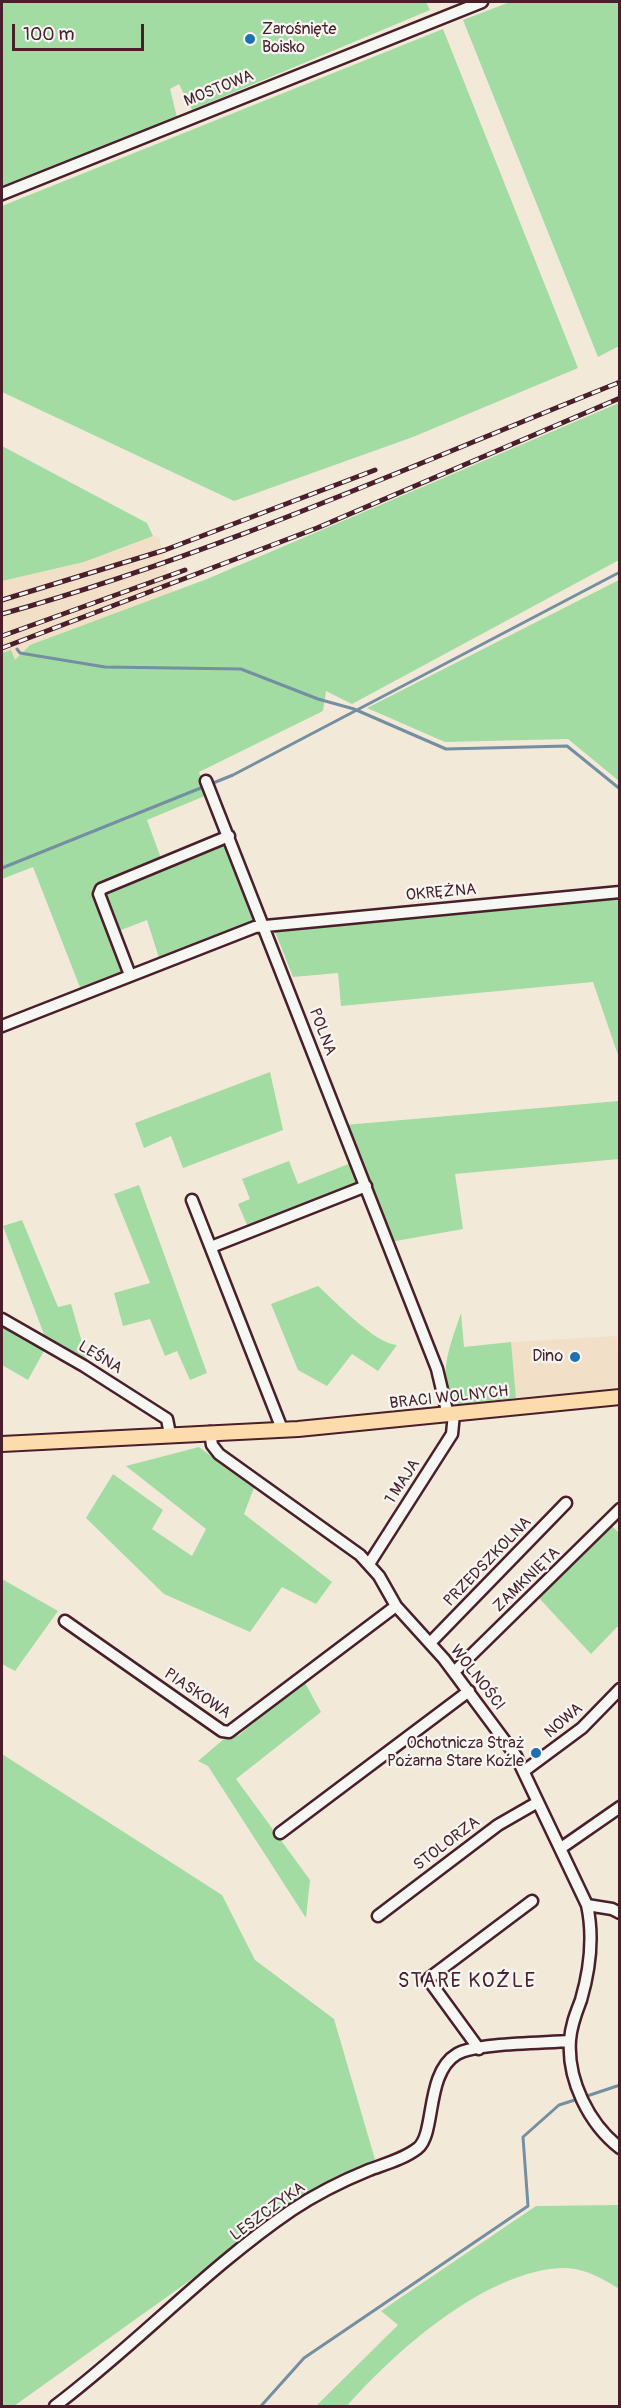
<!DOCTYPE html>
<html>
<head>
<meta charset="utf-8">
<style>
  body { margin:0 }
  #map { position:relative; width:621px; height:2408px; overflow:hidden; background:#f3e9d9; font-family:Pangolin,sans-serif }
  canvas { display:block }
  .frame { position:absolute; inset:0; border:3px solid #4a1f2b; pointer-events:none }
  .scale { position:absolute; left:12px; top:24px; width:132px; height:27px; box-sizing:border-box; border:3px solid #4a1f2b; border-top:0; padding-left:8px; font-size:18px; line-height:21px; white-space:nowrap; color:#4a1f2b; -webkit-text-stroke:4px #f6f6f2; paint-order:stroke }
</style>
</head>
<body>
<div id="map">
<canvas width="621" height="2408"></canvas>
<div class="frame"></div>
<div class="scale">100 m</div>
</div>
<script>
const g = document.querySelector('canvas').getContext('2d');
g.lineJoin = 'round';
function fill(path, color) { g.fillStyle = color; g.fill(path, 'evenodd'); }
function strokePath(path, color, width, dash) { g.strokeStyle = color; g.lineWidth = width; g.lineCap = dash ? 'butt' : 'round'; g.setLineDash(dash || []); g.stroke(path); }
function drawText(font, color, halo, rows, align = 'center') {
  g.font = font + ' Pangolin,sans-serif'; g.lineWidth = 4.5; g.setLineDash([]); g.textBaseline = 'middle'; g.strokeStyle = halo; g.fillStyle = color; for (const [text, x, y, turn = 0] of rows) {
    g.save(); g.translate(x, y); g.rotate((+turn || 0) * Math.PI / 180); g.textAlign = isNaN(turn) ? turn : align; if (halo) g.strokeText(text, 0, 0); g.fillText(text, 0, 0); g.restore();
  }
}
const built = new Path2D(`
  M153,536L159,537L175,599L2,667V581L84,562Z
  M617,1336L619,1390L516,1398L511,1342Z`);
const green = new Path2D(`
  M2,2H426L430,10L192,110L179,84L170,89L177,117L2,187Z
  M510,2H619V346L598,357L463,20Z
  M443,29L578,368L413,437L234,501L2,392V206Z
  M619,403V560L352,704L326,691L323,711L199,772L207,795L147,820L162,861L98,887L126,974L81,990L33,867L2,879V653L11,650L15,660L30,645L207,579Z
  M2,446L147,523L153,536L84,562L2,581Z
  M619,580V781L568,739L445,742L367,708Z
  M227,843L255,915L254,922L159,958L147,920L116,932L104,893Z
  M619,897V1058L593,982L341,1006L338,973L293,977L274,929Z
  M270,1072L283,1130L183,1168L171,1136L144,1148L135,1123Z
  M619,1101V1159L455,1174L463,1229L390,1242L345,1125Z
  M289,1161L298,1184L351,1163L359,1182L248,1227L238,1204L250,1199L242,1179Z
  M139,1185L207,1373L190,1380L177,1351L165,1356L150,1319L123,1326L114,1293L150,1283L114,1194Z
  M22,1220L58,1307L71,1304L88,1363L45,1337L3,1226Z
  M318,1286C335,1301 375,1344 397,1345L378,1371L352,1354L327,1386L298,1370L271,1304Z
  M461,1313L464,1347L511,1342L516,1398L459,1405L451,1402C438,1371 451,1343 461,1313Z
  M2,1324L45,1349L28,1380L2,1365Z
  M199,1447L254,1488L244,1514L332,1582L316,1604L282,1587L250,1632L164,1594L86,1518L113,1474L163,1510L152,1529L192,1556L206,1529L126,1466Z
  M610,1524L619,1533V1625L591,1654L538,1597Z
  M2,1579L58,1611L15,1671L2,1664Z
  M304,1681L321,1712L236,1779L310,1880L306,1918L208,1766L198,1761L224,1739L239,1735Z
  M2,1754L222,1895L255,1960L334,2019L376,2163L283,2214L14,2406H2Z
  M619,2205V2289C604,2279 584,2268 564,2268C488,2269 395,2351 347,2406H316L398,2325L381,2311L536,2206Z`);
const stream = new Path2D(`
  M17,649L20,653L105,667L241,669L318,699L354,709L446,749L567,746L620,789
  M2,868L233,775L620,572
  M584,2097L620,2085
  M261,2406L304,2358L528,2206L523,2137L559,2105L578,2099`);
const minor = new Path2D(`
  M2,194L482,2
  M206,781L437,1369L448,1415
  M130,975L99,894L101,889L229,836
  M2,1026L255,927L620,892
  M192,1200L282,1429
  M211,1247L366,1186
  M2,1319L84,1366L167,1419L170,1434
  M210,1432L212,1445L219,1454L360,1555L379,1576L396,1606L444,1659L516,1756L587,1905C594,1937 590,1969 581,2000C576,2013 571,2025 570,2040C567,2080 589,2124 620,2148
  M369,1564L452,1434L454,1414
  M65,1621L222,1731L229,1732L396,1606
  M430,1643L566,1503
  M454,1672L620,1509
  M524,1771L582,1728L620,1689
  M280,1833L469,1691
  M561,1848L620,1807
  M587,1905L612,1909L620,1913
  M378,1916L498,1825L538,1802
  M479,2049L428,1979L532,1901
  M55,2406C136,2345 207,2268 292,2210C316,2194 342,2181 369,2170C385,2164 404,2159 418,2148C436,2133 425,2073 457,2054C475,2043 545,2043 569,2041`);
const major = new Path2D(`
  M2,1444L298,1429L620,1397`);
const rail = new Path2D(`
  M2,600L165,550L375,470
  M2,614C211,556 418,463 620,382
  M2,636L185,570
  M2,648L317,528L620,398`);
const markers = [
  [250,39,6,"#1f6fb2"],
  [575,1357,6,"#1f6fb2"],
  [536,1753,6,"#1f6fb2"]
];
const poiNames = [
  ["Zarośnięte",262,30,"left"],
  ["Boisko",262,48,"left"],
  ["Dino",563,1357],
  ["Ochotnicza Straż",524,1744],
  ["Pożarna Stare Koźle",524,1762]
];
const streetNames = [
  ["MOSTOWA",219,89,-22],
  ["OKRĘŻNA",441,893,-5],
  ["POLNA",322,1032,69],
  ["LEŚNA",100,1358,31],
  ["BRACI WOLNYCH",449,1398,-6],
  ["1 MAJA",403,1482,-57],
  ["PRZEDSZKOLNA",488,1562,-46],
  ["ZAMKNIĘTA",527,1580,-44],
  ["WOLNOŚCI",477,1678,52],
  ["PIASKOWA",197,1694,34],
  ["NOWA",564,1721,-41],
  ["STOLORZA",447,1844,-37],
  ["LESZCZYKA",268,2212,-36]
];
const quarterNames = [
  ["STARE KOŹLE",467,1982]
];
fill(built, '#f1e0c7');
fill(green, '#a2dca2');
strokePath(stream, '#738fa1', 3);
strokePath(minor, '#4a1f2b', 15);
strokePath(major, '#4a1f2b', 18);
strokePath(minor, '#f6f6f2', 10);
strokePath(major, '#fcdcac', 14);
strokePath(rail, '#4a1f2b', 5);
strokePath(rail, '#f6f6f2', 3, [9]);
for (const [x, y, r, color] of markers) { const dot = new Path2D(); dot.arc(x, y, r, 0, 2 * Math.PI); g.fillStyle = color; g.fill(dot); strokePath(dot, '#f6f6f2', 2); }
drawText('16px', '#4a1f2b', '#f6f6f2', poiNames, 'right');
drawText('16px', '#4a1f2b', '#f6f6f2', streetNames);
g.letterSpacing = '1.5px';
drawText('20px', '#4a1f2b', '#f6f6f2', quarterNames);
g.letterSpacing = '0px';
</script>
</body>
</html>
